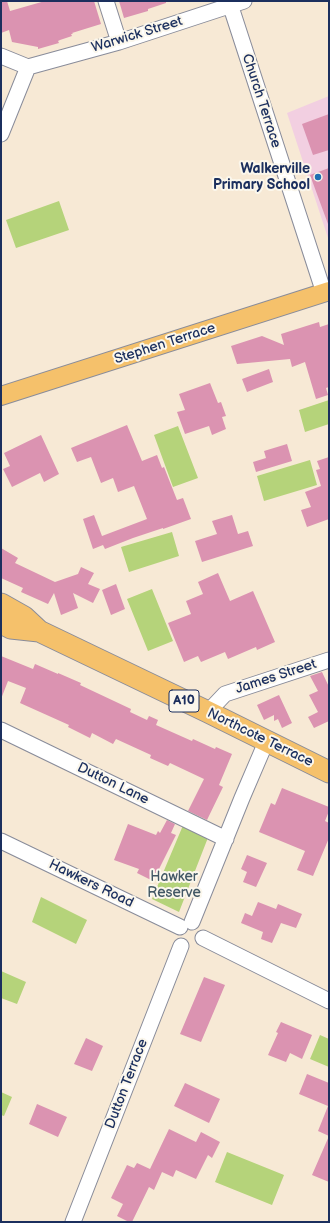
<!DOCTYPE html>
<html>
<head>
<meta charset="utf-8">
<style>
  body { margin:0 }
  #map { position:relative; width:330px; height:1223px; overflow:hidden; background:#f7e9d5; font-family:"Balsamiq Sans",sans-serif }
  canvas { display:block }
  .frame { position:absolute; inset:0; border:2px solid #1b2f5e; pointer-events:none }
</style>
</head>
<body>
<div id="map">
<canvas width="330" height="1223"></canvas>
<div class="frame"></div>
</div>
<script>
const g = document.querySelector('canvas').getContext('2d');
g.lineJoin = 'round';
function fill(path, color) { g.fillStyle = color; g.fill(path, 'evenodd'); }
function strokePath(path, color, width, dash) { g.strokeStyle = color; g.lineWidth = width; g.lineCap = dash ? 'butt' : 'round'; g.setLineDash(dash || []); g.stroke(path); }
function drawText(font, color, halo, rows, align = 'center') {
  g.font = font + ' "Balsamiq Sans",sans-serif'; g.lineWidth = 4; g.setLineDash([]); g.textBaseline = 'middle'; g.strokeStyle = halo; g.fillStyle = color; for (const [text, x, y, turn = 0] of rows) {
    g.save(); g.translate(x, y); g.rotate((+turn || 0) * Math.PI / 180); g.textAlign = isNaN(turn) ? turn : align; if (halo) g.strokeText(text, 0, 0); g.fillText(text, 0, 0); g.restore();
  }
}
const built = new Path2D(`
  M329,96V241L287,113Z`);
const green = new Path2D(`
  M59,201L69,230L16,248L6,220Z
  M329,400V424L305,432L299,410Z
  M178,426L198,478L173,487L154,435Z
  M310,460L317,485L264,501L257,476Z
  M172,532L179,556L129,572L121,547Z
  M152,589L173,641L148,651L127,599Z
  M184,823L209,835L179,912L152,899Z
  M41,897L87,920L76,944L32,922Z
  M1,971L26,982L17,1004L1,998Z
  M320,1035L329,1039V1067L310,1059Z
  M1,1092L12,1097L4,1116L1,1115Z
  M227,1152L284,1175L272,1205L215,1182Z`);
const building = new Path2D(`
  M1,1H7L10,11L45,1H94L101,24L72,33L73,34H71L72,36L60,40L58,41L59,43L38,49V47L12,42L9,30L1,33Z
  M119,1H166V3L148,9V11L124,18Z
  M329,114V150L313,155L302,124Z
  M329,168V224H328L310,175Z
  M319,322L320,327L329,324V387L326,388L328,395L316,399L305,362L292,367L290,359L237,364L231,346L262,336L284,345L281,334Z
  M269,369L273,382L247,392L242,379Z
  M210,383L218,403L221,402L226,416L222,417L226,429L212,435L209,426L185,434L177,412L185,410L179,394Z
  M127,425L142,461L157,455L162,468L164,467L177,500L183,498L191,519L163,529V528L133,538L105,549L103,545L93,549L83,519L94,515L102,536L147,519L134,486L118,492L113,478L101,483L91,457L77,462L71,448Z
  M41,435L59,474L44,482L40,473L12,487L3,469L10,466L4,453Z
  M287,444L292,461L256,472L253,462L266,458L264,451Z
  M329,457V519L307,527L301,510L311,507L305,492L321,486L316,470L320,469L317,461Z
  M232,515L238,534L248,531L253,546L202,562L195,541L217,534L212,521Z
  M1,548L18,558L15,563L55,582L78,574L81,567L94,573L88,584L100,589L93,603L73,593L78,608L61,615L54,593L48,604L21,592L23,588L1,578Z
  M218,573L230,601L253,591L275,642L257,650L256,647L228,659L225,652L201,662L198,656L184,662L168,623L191,614L186,601L203,594L198,582Z
  M116,584L125,609L111,615L102,590Z
  M1,656L33,669L35,664L58,674V673L81,683L80,685L131,709L130,712L147,720L149,716L158,720L156,725L192,741L193,739L215,749L216,747L232,754L219,785L223,787L207,820L188,811L204,779L170,763L168,766L150,758L151,755L116,739L113,744L92,733L90,738L68,727L69,725L20,703L26,688L8,681L1,699Z
  M322,672L329,687V721L314,728L308,717L318,712L309,695L318,691L310,676Z
  M279,695L292,723L282,728L278,719L274,721V715L264,720L257,705Z
  M282,788L329,807V811L325,821L329,823V838L313,876L297,870L305,851L259,832L271,803L275,805Z
  M167,820L175,824L171,833L176,835L153,881L137,873L139,869L114,860L128,824L156,835L158,831L160,833Z
  M247,855L267,863L256,887L243,882L247,872L241,869Z
  M258,902L276,909L278,904L302,914L296,928L281,923L272,943L261,939L263,932L241,923L245,913L252,916Z
  M204,977L225,985L201,1042L180,1034Z
  M281,1022L312,1035L302,1059L290,1053L286,1062L268,1055L278,1033L276,1032Z
  M86,1038L103,1046L92,1071L74,1064Z
  M307,1074L329,1083V1136L318,1131L328,1106L299,1094Z
  M185,1083L220,1099L209,1123L174,1106Z
  M37,1104L67,1117L58,1137L29,1124Z
  M169,1129L196,1142L201,1132L220,1142L212,1158L208,1155L196,1179L176,1170L173,1177L162,1172L154,1190L149,1187L132,1222H129L117,1216L123,1204L111,1198L127,1165L134,1168L137,1163L150,1169Z
  M329,1136V1182L312,1175Z`);
const minor = new Path2D(`
  M106,1L119,42
  M229,1L324,293
  M1,56L28,67L1,134
  M28,67L119,42L244,1
  M208,712L225,694L329,660
  M1,730L226,839
  M1,841L180,927
  M192,922L242,798L266,742
  M203,938L329,1001
  M73,1222L181,946`);
const major = new Path2D(`
  M1,396L329,291`);
const highway = new Path2D(`
  M1,604L24,617L39,631L208,712L329,772
  M1,623L11,628L39,631`);
const markers = [
  [318,177,4,"#1f6fb2"]
];
const shields = [
  [184,701,30]
];
const shieldNames = [
  ["A10",184,701]
];
const streetNames = [
  ["Warwick Street",137,35,-17],
  ["Church Terrace",261,101,72],
  ["Stephen Terrace",165,344,-18],
  ["James Street",276,677,-18],
  ["Northcote Terrace",260,738,26],
  ["Dutton Lane",113,784,26],
  ["Hawkers Road",91,884,26],
  ["Dutton Terrace",127,1084,-69]
];
const poiNames = [
  ["Walkerville",310,169],
  ["Primary School",310,185]
];
const parkNames = [
  ["Hawker",174,877],
  ["Reserve",174,893]
];
fill(built, '#f2cfe1');
fill(green, '#b5d37a');
fill(building, '#db93b1');
strokePath(minor, '#898c9a', 17);
strokePath(major, '#898c9a', 20);
strokePath(highway, '#898c9a', 23);
strokePath(minor, '#fff', 15);
strokePath(major, '#f5c16b', 18);
strokePath(highway, '#f5c16b', 21);
for (const [x, y, r, color] of markers) { const dot = new Path2D(); dot.arc(x, y, r, 0, 2 * Math.PI); g.fillStyle = color; g.fill(dot); strokePath(dot, '#fbf7ec', 1.5); }
for (const [x, y, w] of shields) { const box = new Path2D(); box.roundRect(x - w / 2, y - 11, w, 22, 3); g.fillStyle = '#fbf7ec'; g.fill(box); strokePath(box, '#1b2f5e', 1); }
drawText('bold 13px', '#1b2f5e', null, shieldNames);
drawText('14px', '#1b2f5e', '#fbf7ec', streetNames);
drawText('bold 14px', '#1b2f5e', '#fbf7ec', poiNames, 'right');
drawText('14px', '#425865', '#fbf7ec', parkNames);
</script>
</body>
</html>
